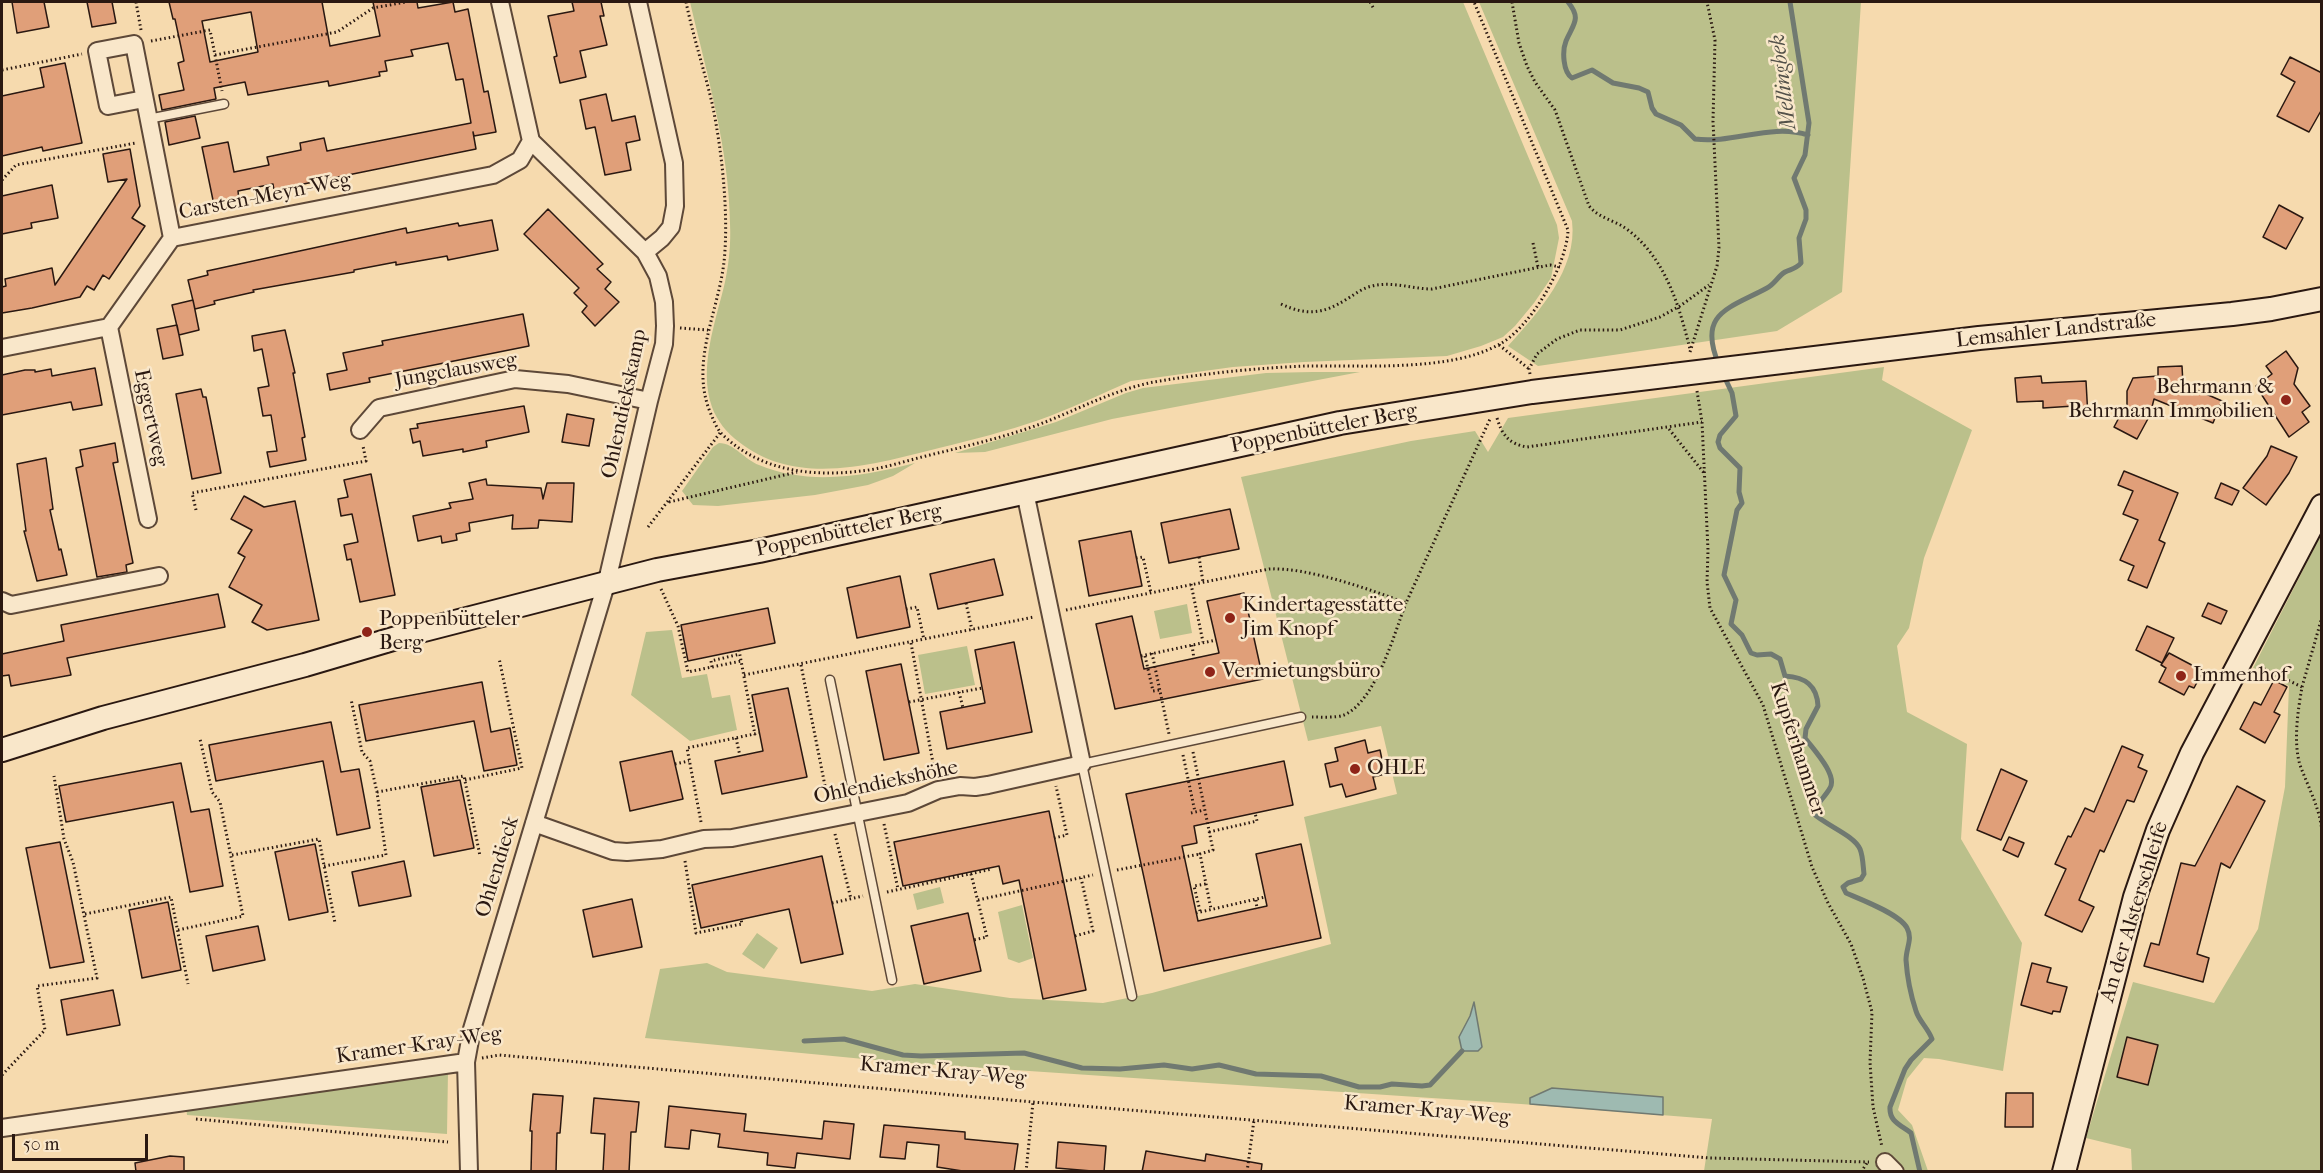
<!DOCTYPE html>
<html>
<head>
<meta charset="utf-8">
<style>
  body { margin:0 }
  #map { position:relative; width:2323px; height:1173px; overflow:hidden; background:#f6daae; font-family:"IM FELL French Canon",serif }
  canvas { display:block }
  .frame { position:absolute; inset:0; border:3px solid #2a1811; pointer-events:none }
  .scale { position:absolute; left:12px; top:1134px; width:136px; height:27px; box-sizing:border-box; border:3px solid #2a1811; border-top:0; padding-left:8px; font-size:18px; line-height:21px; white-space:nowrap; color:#2a1811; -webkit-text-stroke:4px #f9e7ca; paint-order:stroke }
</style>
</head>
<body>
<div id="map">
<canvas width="2323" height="1173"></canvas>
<div class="frame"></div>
<div class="scale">50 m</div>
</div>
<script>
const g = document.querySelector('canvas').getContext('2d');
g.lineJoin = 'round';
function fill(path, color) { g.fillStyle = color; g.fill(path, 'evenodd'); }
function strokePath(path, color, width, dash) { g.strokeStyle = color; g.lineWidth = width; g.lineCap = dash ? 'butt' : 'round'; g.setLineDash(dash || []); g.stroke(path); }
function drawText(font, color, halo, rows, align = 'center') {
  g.font = font + ' "IM FELL French Canon",serif'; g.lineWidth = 5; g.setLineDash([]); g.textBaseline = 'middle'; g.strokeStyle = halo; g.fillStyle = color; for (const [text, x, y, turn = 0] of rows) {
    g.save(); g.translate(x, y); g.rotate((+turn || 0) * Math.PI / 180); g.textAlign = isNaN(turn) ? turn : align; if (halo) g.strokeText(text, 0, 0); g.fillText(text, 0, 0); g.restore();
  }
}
const green = new Path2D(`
  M690,2H1463L1557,225L1559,238L1551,278L1534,303L1515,326L1503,337L1481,346L1447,356L1304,362L1233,367L1131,381C1101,394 1070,409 1039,420C1007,431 972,440 939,448C875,464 797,488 739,442C727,433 717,421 712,407C698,367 716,321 725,282C729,263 731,243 730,224C729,148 707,75 690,2Z
  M1479,2H1861L1842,292L1777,331L1538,366L1508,346C1538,313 1578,269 1572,221Z
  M1884,367L1882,380L1972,430L1924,558L1909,628L1897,646L1907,712L1967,744L1961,839L2022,943L2003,1071L1939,1059L1924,1058L1907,1079L1898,1110L1912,1125L1928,1171H1704L1712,1119L1521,1104L895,1062L645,1038L660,969L707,963L727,972L872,991L915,984L1010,998L1103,1003L1152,993L1331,944L1304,817L1397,794L1381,726L1308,741L1241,477L1411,441L1475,431L1488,452L1508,418Z
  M1312,372H1360L1112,419L985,452L955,453L1056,422L1126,393L1143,388L1266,373Z
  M719,443C734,443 745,460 759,465C809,486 865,476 915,463L893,476L868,485L815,495L718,506L693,505L682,491L713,447Z
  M2321,535V1171H2132L2131,1149L2086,1138L2133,982L2214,1003L2258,929L2285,787L2289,686L2253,668Z
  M1187,604L1192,633L1160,639L1154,611Z
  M672,630L682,678L707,674L712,698L730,695L737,730L690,741L631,695L646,632Z
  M967,646L975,685L925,694L918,655Z
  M940,887L944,903L917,910L913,894Z
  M1022,905L1033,958L1019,963L1008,959L998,912Z
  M757,933L778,948L764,969L742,954Z
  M448,1071L447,1134L187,1115L186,1107Z`);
const water = new Path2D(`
  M1474,1002L1482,1047L1478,1051H1462L1459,1037L1470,1016Z
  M1552,1088L1663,1097V1115L1530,1104V1098Z`);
const stream = new Path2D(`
  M1568,2C1582,19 1573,24 1566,41C1562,51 1563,72 1572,78L1592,70L1613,83L1639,88L1648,92L1652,108L1656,114L1681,125L1695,139C1733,144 1771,123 1808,135
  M1719,365C1697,313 1728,309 1767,288C1775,284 1778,276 1785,272C1791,269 1796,269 1801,263L1799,238L1806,219V210L1794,178L1805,155L1809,123L1790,2
  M1724,376L1732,393L1736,416L1720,435L1718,442L1720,448L1740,468L1739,492L1742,503L1737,510L1724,575L1736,600L1731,624L1742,635L1751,653L1757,655L1771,654L1780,659L1785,676C1805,677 1817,685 1818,706L1806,729L1805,738C1813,749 1838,775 1830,788C1825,797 1817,803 1813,813C1825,825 1854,835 1860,849C1863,856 1863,866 1864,874L1861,879L1848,883L1843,887L1846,893C1860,899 1900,914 1907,928C1913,939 1906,948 1906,960C1907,975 1911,996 1916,1011C1919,1021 1928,1028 1932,1039L1911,1060L1905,1069L1890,1107C1889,1122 1901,1125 1911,1133L1920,1172
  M804,1041L844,1039L903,1055L921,1056L1024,1053L1082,1068L1120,1069L1164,1065L1192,1069L1219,1065L1256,1074L1321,1076L1359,1087H1380L1392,1084L1422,1086L1430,1085L1462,1051`);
const building = new Path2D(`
  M12,2H44L49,27L17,33Z
  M87,2H112L116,23L92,27Z
  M169,2H322L330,46L380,36L373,2H417L418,8L453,2L455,12L468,9L484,92L488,91L496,132L474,136L473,132L476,149L274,190L273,184L238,191L239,200L214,205L202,147L228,142L234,172L269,165L267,157L301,150L300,143L324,138L327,151L471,123L463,79L456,80L448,43L411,50L413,56L385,61L387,71L379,72L380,76L329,86L328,81L248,95L245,82L214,88L216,99L162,110L159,95L184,90L178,63L184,61L175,19H173ZM251,12L258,52L210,62L202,21Z
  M572,2H601L604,16H600L607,45L580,51L586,77L560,83L554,57L557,56L548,16L574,11Z
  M2290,57L2322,73V109L2309,132L2277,116L2295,82L2281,74Z
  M65,63L82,143L43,151L42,147L2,156V96L44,87L40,68Z
  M606,94L612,121L635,116L640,140L626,143L631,170L605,175L595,127L586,129L580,100Z
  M195,116L200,138L169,145L165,122Z
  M130,149L140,206L132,218L145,226L109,279L103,275L94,290L87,286L80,297L32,308L2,313V287L6,286L5,279L52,268L55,285L127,179L108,182L103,154Z
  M52,185L58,218L31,223L32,228L2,234V196Z
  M2279,205L2303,218L2286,249L2263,237Z
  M548,209L603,264L597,269L611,282L605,289L619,302L595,326L582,312L587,306L574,293L579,288L524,234Z
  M492,220L498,250L448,260L447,256L396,265V262L354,270V272L253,290L254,292L214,301L215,304L195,309L188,280L208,275L207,271L406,228L407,233L458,223L459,226Z
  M193,300L199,330L179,335L172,305Z
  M523,314L529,346L369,378L370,382L330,390L327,374L347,370L343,353L383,345L382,341Z
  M177,325L183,355L163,359L157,329Z
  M285,330L295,373H293L305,437L302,438L306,460L270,467L267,452L277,451L271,415L263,416L258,388L269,386L262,349L254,351L252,336Z
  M2286,351L2298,368L2294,384L2310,406L2302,412L2309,422L2289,437L2256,386L2272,374L2266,366Z
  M2182,366L2183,384L2222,401L2213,423L2154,399L2150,415L2137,439L2114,427L2122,412L2127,415V391L2133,378L2158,376V367Z
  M95,368L102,405L73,410L71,402L2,415V375L25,370H35V372L51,369L52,376Z
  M2041,376L2042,383L2086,381L2088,417L2074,406L2043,408V401L2017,402L2015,378Z
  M201,389L203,397H206L221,473L192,479L176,394Z
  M524,406L529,432L486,441L487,447L463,452V449L423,456L420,441L413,443L410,429L418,428L417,424Z
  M567,414L594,419L589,446L562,442Z
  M115,443L118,462L113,463L133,563L126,565L127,572L97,577L76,468L83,466L80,450Z
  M2271,446L2297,457L2289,473L2266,505L2243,488L2267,456Z
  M46,458L53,509L50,510L59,550L61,549L67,575L37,581L24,531H26L17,464Z
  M2124,471L2178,493L2159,540L2165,543L2147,588L2128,580L2134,566L2120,560L2138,520L2123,514L2133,491L2118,485Z
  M371,474L395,595L360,602L351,559L347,560L344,545L358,542L352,514L341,516L338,499L348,497L344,480Z
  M486,479L487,485L541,488L543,499L547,483H574L572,522L539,520L538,528L512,529L513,515L469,523L470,531L456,534L457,540L442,543L441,536L418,541L413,516L451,508L449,503L473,499L469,483Z
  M2221,483L2239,491L2232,505L2215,498Z
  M244,496L264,507L295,501L319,620L267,630L252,622L262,605L229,587L245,557L238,553L252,530L231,519Z
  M1230,509L1239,549L1169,563L1161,523Z
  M1131,531L1142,586L1089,596L1079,541Z
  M994,559L1003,595L938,609L930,574Z
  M900,576L910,627L857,638L847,588Z
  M1244,593L1263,679L1115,709L1096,624L1132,616L1144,669L1219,653L1207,601Z
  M218,594L225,627L67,658L71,675L11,686L9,675L2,676V654L64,641L61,625Z
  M2208,603L2227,611L2221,624L2202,616Z
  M768,608L775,643L688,661L681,625Z
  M2147,626L2174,638L2162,663L2136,650Z
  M1014,642L1032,732L947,749L940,712L985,703L975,650Z
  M2169,653L2203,671L2194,688L2189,686L2184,695L2159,682L2166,668L2161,665Z
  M901,664L919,753L884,760L866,671Z
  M2274,680L2287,687L2274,712L2280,715L2265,743L2240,729L2254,702L2261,705Z
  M482,682L491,732L510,728L517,765L484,771L474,721L366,741L359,705Z
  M788,688L807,777L722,794L715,761L763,751L752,695Z
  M331,722L341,772L359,769L370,828L337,835L323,761L216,781L209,745Z
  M1365,740L1368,753L1380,750L1385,774L1373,777L1376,789L1346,797L1342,784L1330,787L1325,764L1338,761L1335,748Z
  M2122,746L2143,755L2138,767L2147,771L2134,802L2127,800L2104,852L2100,850L2079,900L2094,907L2082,932L2045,915L2066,869L2055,864L2068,836L2071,837L2085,808L2094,812Z
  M672,751L683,799L630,811L620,762Z
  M1284,761L1293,805L1194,826L1197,843L1182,846L1198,921L1267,906L1256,854L1301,844L1321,938L1164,971L1126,794Z
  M181,763L191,812L209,809L223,886L190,892L173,802L66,822L59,786Z
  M2001,769L2027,781L2001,840L1977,830Z
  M460,780L474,848L434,856L421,787Z
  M2237,786L2265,801L2230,868L2221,863L2197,954L2209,958L2203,982L2144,966L2151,943L2159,945L2181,863L2195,866Z
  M1049,811L1086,990L1043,999L1019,880L1003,884L999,866L903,886L894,842Z
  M2009,837L2024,843L2018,857L2003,850Z
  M60,842L84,962L50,968L26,848Z
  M315,844L328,912L289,920L275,852Z
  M822,856L843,954L801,963L789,909L701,928L692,885Z
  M404,861L411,896L359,906L352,872Z
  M632,899L642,947L593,957L583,910Z
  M168,902L181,970L142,978L129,910Z
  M968,913L981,971L924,984L911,926Z
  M258,926L265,960L213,971L206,936Z
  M2032,963L2051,968L2047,982L2067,987L2060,1012L2053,1011L2052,1014L2021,1005Z
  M113,990L120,1025L67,1035L61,1000Z
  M2127,1037L2158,1045L2148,1085L2117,1077Z
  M2006,1093H2033V1127H2005Z
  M533,1094L563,1096L560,1133H557L556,1172H531L532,1131H530Z
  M594,1098L639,1102L636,1132H631L629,1172H603L605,1134L591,1133Z
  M669,1106L746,1114L744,1131L822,1139L824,1121L854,1124L850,1159L797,1153L795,1168L767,1165L768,1153L718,1147L720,1134L691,1130L689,1149L665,1147Z
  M884,1125L965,1132V1139L1018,1144L1014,1172H969L937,1167L939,1145L907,1142L905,1159L880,1157Z
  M1058,1142L1106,1146L1104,1172L1056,1168Z
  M1146,1151L1205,1161L1206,1154L1262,1164L1261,1172H1142Z
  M170,1156L184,1157V1172H136L135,1163Z`);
const path = new Path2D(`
  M136,2L141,30
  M686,2C693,36 704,69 712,103C722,150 729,215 724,262C718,313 690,362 710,412C714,421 717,430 724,436C761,471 812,477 861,471C881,469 902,462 922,457C958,448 994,440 1029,428C1073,413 1114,388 1160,381C1207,373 1258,368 1306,366C1361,365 1449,372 1498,345C1530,329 1567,265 1568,230L1474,2
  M1370,2L1374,9
  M1512,2L1519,43L1527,66L1535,82L1555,110L1589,206C1600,219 1615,220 1628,230C1666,259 1679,306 1690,349
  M151,41L210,30L215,55L337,32L373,8L406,2
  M215,55L222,91
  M2,70L82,54
  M2,180L16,165L136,143
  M1533,243L1538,267
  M1281,304C1307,316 1323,314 1347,299C1355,294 1363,288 1372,286C1393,281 1412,289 1432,289L1550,265L1560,267
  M680,328L708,330
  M1499,345L1528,368
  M1690,352L1717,266L1719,248L1713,121L1715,40L1707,2
  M1530,374L1529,369L1537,354L1557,339L1580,330H1620L1660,317L1680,306L1709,285
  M1697,391L1702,422L1708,550L1707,582L1710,608L1763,705L1812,867L1828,903L1851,944L1863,978L1872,1012L1870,1062L1873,1107L1882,1147
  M1497,418C1502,435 1509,444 1527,447L1702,422
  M1669,429L1704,473
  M669,502L797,472
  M196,510L192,493L366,461L363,446
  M648,527L720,433
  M1199,557L1203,582
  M1136,558L1143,557L1151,593
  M1191,584L1203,642
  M661,589L678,626L688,672L741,661
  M966,603L972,630
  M906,609L917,607L924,640
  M1066,610L1269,569C1307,567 1369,589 1406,603L1490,419
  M911,643L935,774
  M1192,645L1194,659
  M739,650L755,735
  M1152,653L1169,734
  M1141,656L1216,640
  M1145,656L1153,691L1160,690
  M801,665L828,801
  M712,667L711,661L740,654
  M2260,667L2302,687C2298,710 2293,742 2300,765C2308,787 2320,808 2322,832
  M744,675L1034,617
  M2302,687L2322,617
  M959,692L963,708
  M909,702L982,688
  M1312,717C1321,717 1336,718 1344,715C1376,701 1394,634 1406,603
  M736,738L740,756
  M1193,752L1213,850L1200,854L1211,909
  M1183,755L1195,812
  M675,764L689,761
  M465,780L522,768L499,658
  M377,792L464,776L480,856
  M1191,813L1204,810
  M701,822L687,748L759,733
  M884,824L898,889
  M1209,832L1257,821L1255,813
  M835,834L851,899
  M1054,838L1067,835L1056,786
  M232,855L319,839L335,923
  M685,861L696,933L742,924L741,919
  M324,866L386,855L377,792L370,761L362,752L351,699
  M1117,870L1200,854
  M971,874L987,937L974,940
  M887,892L992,869
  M978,900L1093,875
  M1256,900L1257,909
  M832,903L863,896
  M1200,911L1194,886L1206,884
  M1196,913L1265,897
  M85,914L171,897L188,984
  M178,930L243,916L220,802L212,792L200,739
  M1075,936L1093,931L1081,878
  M482,1058L499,1055L1033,1102L1710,1158L1869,1162
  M2,1075L45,1030L37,986L97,978L73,862L64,839L54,776
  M196,1119L448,1142
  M1026,1172L1033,1102
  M1247,1172L1254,1120
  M1861,1172L1867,1163`);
const lane = new Path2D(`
  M148,119L224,104
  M830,680L892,980
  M1132,996L1082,764L1301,717`);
const street = new Path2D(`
  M638,2L674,163L675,206L671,227L662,238L645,252
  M144,99L108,106L97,51L134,44L172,238
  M109,327L148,519
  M2,348L109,327L172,238L493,175L520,160L531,141
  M360,430L379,408L515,379L568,384L649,401
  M2,601L11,605L159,576
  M534,823L613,851L627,852L662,849L704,839L732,838L908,803L938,790L960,786L975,787L988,785L1082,764L1025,492
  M2,1128L466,1062
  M1885,1162L1895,1172
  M469,1172L466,1062L472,1029L607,581L649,401L664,344L665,326L664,302L658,276L645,252L531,141L500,2`);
const secondary = new Path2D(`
  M1790,361L1979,338L2232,314L2271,309L2322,299
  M2,750L103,718L305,665L420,631L657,570L759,551L1340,423L1532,392L1673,375
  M2064,1172L2135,897L2158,830L2192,753L2322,506`);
const secondaryBridge = new Path2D(`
  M1673,375L1790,361`);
const markers = [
  [2286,400,6,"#8f2418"],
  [1230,618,6,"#8f2418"],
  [367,632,6,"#8f2418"],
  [1210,672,6,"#8f2418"],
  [2181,676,6,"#8f2418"],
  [1355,769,6,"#8f2418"]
];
const streetNames = [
  ["Carsten-Meyn-Weg",265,197,-11],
  ["Lemsahler Landstraße",2056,331,-6],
  ["Jungclausweg",456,371,-10],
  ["Ohlendiekskamp",625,404,-78],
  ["Eggertweg",150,418,78],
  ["Poppenbütteler Berg",1324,429,-11],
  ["Poppenbütteler Berg",849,531,-12],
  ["Kupferhammer",1797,749,72],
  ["Ohlendiekshöhe",886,783,-12],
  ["Ohlendieck",498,867,-73],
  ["An der Alsterschleife",2135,912,-73],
  ["Kramer-Kray-Weg",419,1046,-8],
  ["Kramer-Kray-Weg",943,1072,5],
  ["Kramer-Kray-Weg",1427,1111,5]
];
const poiNames = [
  ["Behrmann &",2274,388,"right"],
  ["Behrmann Immobilien",2274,412,"right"],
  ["Kindertagesstätte",1242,606],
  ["Jim Knopf",1242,630],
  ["Poppenbütteler",379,620],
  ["Berg",379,644],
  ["Vermietungsbüro",1222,672],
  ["Immenhof",2193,676],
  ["OHLE",1367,769]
];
const waterNames = [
  ["Mellingbek",1784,82,-97]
];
fill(green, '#bbc08b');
fill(water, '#9ebab1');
strokePath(water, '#707971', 1.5);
strokePath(stream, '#707971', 5);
fill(building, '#e09f79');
strokePath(building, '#2a1811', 1.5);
strokePath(lane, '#5d4838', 11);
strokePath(street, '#5d4838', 20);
strokePath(secondary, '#2a1811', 26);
strokePath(path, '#2a1811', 3, [1.5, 3]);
strokePath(lane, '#f9e7ca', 8);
strokePath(street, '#f9e7ca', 16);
strokePath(secondary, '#f9e7ca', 22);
strokePath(secondaryBridge, '#2a1811', 26, []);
strokePath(secondaryBridge, '#f9e7ca', 22);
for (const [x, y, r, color] of markers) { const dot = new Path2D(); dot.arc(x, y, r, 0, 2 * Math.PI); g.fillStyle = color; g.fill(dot); strokePath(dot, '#f9e7ca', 2); }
drawText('21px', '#2a1811', '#f9e7ca', streetNames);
drawText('21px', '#2a1811', '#f9e7ca', poiNames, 'left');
drawText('italic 22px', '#535149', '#f9e7ca', waterNames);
</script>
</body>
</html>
